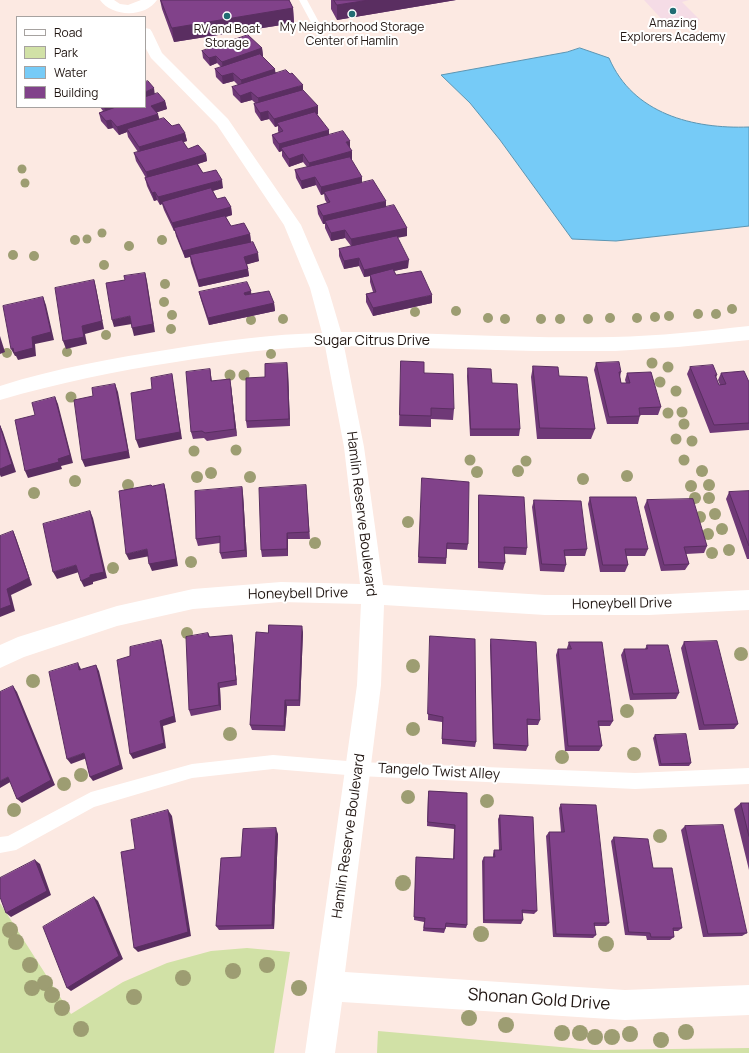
<!DOCTYPE html>
<html>
<head>
<meta charset="utf-8">
<style>
  body { margin:0 }
  #map { position:relative; width:749px; height:1053px; overflow:hidden; background:#fce9e2; font-family:Manrope,sans-serif }
  canvas { display:block }
  .legend { position:absolute; left:16px; top:16px; width:130px; height:92px; box-sizing:border-box; background:#fff; border:1px solid #a6a2a0; margin:0; padding:5px 7px; list-style:none; font-size:12px; color:#211612 }
  .legend li { display:flex; align-items:center; gap:8px; height:20px }
  .legend b { width:20px; border:1px solid #a6a2a0 }
</style>
</head>
<body>
<div id="map">
<canvas width="749" height="1053"></canvas>
<ul class="legend">
<li><b style="height:5px;background:#fff"></b>Road</li>
<li><b style="height:11px;background:#d1e1a6"></b>Park</li>
<li><b style="height:11px;background:#76cbf7"></b>Water</li>
<li><b style="height:11px;background:#81428a"></b>Building</li>
</ul>
</div>
<script>
const g = document.querySelector('canvas').getContext('2d');
g.lineJoin = 'round';
function fill(path, color) { g.fillStyle = color; g.fill(path, 'evenodd'); }
function strokePath(path, color, width, dash) { g.strokeStyle = color; g.lineWidth = width; g.lineCap = dash ? 'butt' : 'round'; g.setLineDash(dash || []); g.stroke(path); }
function drawText(font, color, halo, rows, align = 'center') {
  g.font = font + ' Manrope,sans-serif'; g.lineWidth = 4; g.setLineDash([]); g.textBaseline = 'middle'; g.strokeStyle = halo; g.fillStyle = color; for (const [text, x, y, turn = 0] of rows) {
    g.save(); g.translate(x, y); g.rotate((+turn || 0) * Math.PI / 180); g.textAlign = isNaN(turn) ? turn : align; if (halo) g.strokeText(text, 0, 0); g.fillText(text, 0, 0); g.restore();
  }
}
const education = new Path2D(`
  M644,0H689L682,2L700,20L668,26Z`);
const green = new Path2D(`
  M0,903L71,1014L123,982L167,963L211,951L247,948L290,952L274,1053H0Z
  M378,1031L594,1050L749,1048V1053H377Z`);
const water = new Path2D(`
  M580,48L609,58C633,114 693,129 749,127V226L616,241L572,239L500,140L470,103L441,75L567,52Z`);
const lane = new Path2D(`
  M299,0H307L320,24L319,26H313Z
  M273,755L359,762L635,773L749,768V784L635,789L359,776L273,769L192,778L94,807L16,850L0,853V837L8,836L91,792L192,764Z`);
const street = new Path2D(`
  M100,0H114L120,4L128,5L141,0H157C145,18 112,17 100,0Z
  M145,28L150,29L152,32L162,53L228,119L301,225L328,288L341,332C432,332 522,339 613,337C659,336 704,331 749,326V340L678,347L615,351H535L344,346L364,447L383,585L545,595H649L749,590V610L649,615H545L384,605L381,685L345,972L625,990L749,985V1015L625,1020L342,1002L335,1053H305L357,685L361,604L281,602L193,609L117,626L24,657L0,668V645L18,637L117,606L193,589L281,582L360,584L344,447L325,346C275,348 225,354 176,362C116,371 58,383 0,400V386C56,368 114,358 172,349C221,341 272,334 322,333L310,288L284,225L217,125L151,58L145,47Z`);
const trees = [
  [22,169,4.5],
  [25,183,4.5],
  [102,233,4.5],
  [87,239,4.5],
  [75,240,5],
  [162,240,5],
  [129,246,5],
  [13,255,5],
  [34,256,5],
  [104,265,5],
  [165,284,5],
  [164,302,5],
  [732,309,5],
  [456,311,5],
  [415,312,5],
  [698,314,5],
  [716,314,5],
  [172,315,5],
  [669,316,5],
  [655,317,5],
  [488,318,5],
  [610,318,5],
  [637,318,5],
  [283,319,5],
  [505,319,5],
  [541,319,5],
  [560,319,5],
  [588,319,5],
  [251,320,5],
  [171,329,5],
  [106,335,5],
  [67,352,5],
  [7,353,5],
  [271,354,5],
  [652,363,5.5],
  [668,367,5.5],
  [230,375,5.5],
  [244,375,5.5],
  [660,382,5.5],
  [676,391,5.5],
  [71,397,5.5],
  [682,412,5.5],
  [668,413,5.5],
  [684,424,5.5],
  [676,439,5.5],
  [692,441,5.5],
  [236,450,5.5],
  [194,451,5.5],
  [470,460,5.5],
  [684,460,5.5],
  [526,461,5.5],
  [518,471,6],
  [702,471,6],
  [477,472,6],
  [211,473,6],
  [627,476,6],
  [197,477,6],
  [250,477,6],
  [583,479,6],
  [75,481,6],
  [128,485,6],
  [709,485,6],
  [691,486,6],
  [34,493,6],
  [695,498,6],
  [709,498,6],
  [715,514,6],
  [700,517,6],
  [408,522,6],
  [722,529,6],
  [708,534,6],
  [315,543,6],
  [729,550,6],
  [712,553,6],
  [191,562,6],
  [113,568,6],
  [187,633,6],
  [741,654,7],
  [413,666,7],
  [33,681,7],
  [627,711,7],
  [413,729,7],
  [230,734,7],
  [634,754,7],
  [562,757,7],
  [81,775,7],
  [64,784,7],
  [408,797,7],
  [487,801,7],
  [14,810,7],
  [660,836,7],
  [403,883,8],
  [10,930,8],
  [481,934,8],
  [16,942,8],
  [606,944,8],
  [30,965,8],
  [267,965,8],
  [233,971,8],
  [183,978,8],
  [45,983,8],
  [32,988,8],
  [299,988,8],
  [52,995,8],
  [134,997,8],
  [62,1008,8],
  [469,1018,8],
  [506,1025,8],
  [81,1029,8],
  [686,1032,8],
  [562,1033,8],
  [580,1033,8],
  [630,1034,8],
  [595,1037,8],
  [612,1037,8],
  [661,1040,8]
];
const wall = new Path2D(`
  M160,0H289L293,8L294,23L174,42L162,9Z
  M331,0H456L337,20L331,9Z
  M262,48L263,56H262L276,73L303,90L318,114H317L329,135L350,149L352,159H351L362,183L407,228V236L397,237L408,268L394,271L396,275L432,303L373,316L366,302V294L373,292L370,282V276L364,277L359,266L344,269L339,256V249L351,246L345,238L331,241L325,228V224H323L318,214L317,206L327,203L325,200L324,194L321,195L316,185L302,189L296,178L295,170L307,167L303,162L289,167L282,156V151L279,152L273,143L272,135L279,133L278,131V126L275,127L269,119L261,121L255,112L254,104H256L252,100L241,103L233,95L232,87L238,85L234,81L223,84L216,77L215,69L221,67L217,63L210,66L203,58L202,51Z
  M155,94L165,101L167,109L157,112L159,119L185,133L187,141L183,142L188,149L206,154L207,161L198,164L203,173L223,188L213,191L217,199L231,207L232,215L226,217L231,226L250,234L251,242L259,261L247,264L249,276L199,287L191,263L190,257L185,258L176,236L175,231H174L164,210L162,204L160,205L157,200L154,201L147,186L145,178H146L136,161L134,153L138,152L128,137L127,132L119,135L113,128L108,129L101,121L99,113L103,111L100,107H145Z
  M251,291V294L274,303L275,311L209,325L201,300L199,292Z
  M401,361L424,373L454,409L453,420L431,419V427L399,426Z
  M596,363L621,372L620,377L621,383H626L625,380L627,373L661,407L658,415H640L638,424H607L594,370Z
  M533,366L559,376L595,429L591,439H537L531,377Z
  M690,367L717,375L716,378L719,385H720L718,380L721,373L749,382V430L710,433L687,374Z
  M468,368L492,383L520,429L519,436H470L467,376Z
  M210,369L212,381L231,386L237,436L207,441L204,438L193,439L191,432Z
  M288,371L290,426L247,428L246,421Z
  M422,478L468,544L467,550L447,549L446,564L418,563Z
  M306,485L310,539H288V556L262,557L261,550Z
  M242,487L243,494L247,557L222,559L220,553V543L198,546L196,539Z
  M749,491V559H747L726,499L729,492Z
  M479,495L527,548L526,555L504,554L505,563L503,570L478,568V502Z
  M590,497L648,549L645,556H626L628,565L625,572H600L588,504Z
  M534,500L587,549L585,556H565L566,565L564,572L540,571L532,507Z
  M647,500L707,546L704,553L686,554L689,564L685,570L661,571L644,507Z
  M303,632L300,706H287L285,731L252,730L250,725Z
  M208,633L210,637L233,641L237,685L220,688L221,710L191,716L189,710Z
  M430,636L476,742L475,747L442,744V722L428,720Z
  M491,639L540,720L538,725H527L528,746L526,751L493,749L490,645Z
  M569,642L613,721L610,726H599L602,746L599,751H565L556,655L558,649H567V648Z
  M684,642L738,724L734,729L699,730L681,648Z
  M647,645L679,693L676,699L630,700L621,655L624,649H645Z
  M655,735L691,763L689,766H659L653,738Z
  M429,791L467,793V925L466,928L446,927L444,933L423,931L424,922L414,920L416,857L453,859L454,829L427,826L428,796Z
  M741,803H749V870L734,809Z
  M561,804L609,923L606,926H594L596,935L593,938L553,937L546,836L549,832H561L559,808Z
  M500,815L537,911L534,914L522,913L523,920L521,924L483,923L482,861L484,857H493V854L494,850H499L498,819Z
  M685,826L747,933L742,936L703,937L681,830Z
  M278,834L274,929L219,930L216,926L241,857Z
  M614,837L653,868L682,928L678,931H673L674,937L670,940H647L646,936L625,935L611,841Z`);
const shadedWall = new Path2D(`
  M369,0H456L337,20V5Z
  M293,8L294,23L174,42L172,28Z
  M262,48L263,56L223,70L222,62Z
  M216,56L217,63L210,66L209,58Z
  M275,69L276,77L242,88L241,80Z
  M233,73L234,81L223,84L222,76Z
  M303,85V93L259,106L258,98Z
  M154,88L155,96L145,100V92Z
  M251,92L252,100L241,103L240,96Z
  M165,101L167,109L152,114L151,106Z
  M318,106V114L279,126L277,123L278,126L275,127L274,119Z
  M104,107H126L106,114Z
  M268,111L269,119L261,121L260,113Z
  M158,114L160,122L127,129V132L119,135L117,127Z
  M111,120L113,128L108,129L106,121Z
  M329,130V138L281,148L282,151L279,152V144Z
  M185,133L187,141L141,155L139,147Z
  M350,141V149L346,142Z
  M352,151V159L310,171L309,163Z
  M206,154L207,161L148,180L146,172Z
  M303,154V162L289,167V159Z
  M315,177L316,185L302,189L301,181Z
  M362,177V185L324,192V194L321,195V187Z
  M222,180L223,188L163,204L162,202V204L160,205L158,197Z
  M155,192L157,200L154,201L152,193Z
  M386,201V209L325,221V224H323V216Z
  M231,207L232,215L175,231L174,228L175,231H174L172,223Z
  M407,228V236L352,247L351,239Z
  M345,230V238L331,241V233Z
  M250,234L251,242L185,258L183,251Z
  M258,253L259,261L245,265L244,257Z
  M359,258V266L344,269V261Z
  M409,260L408,268L370,276V275V276L364,277V270Z
  M248,269L249,276L199,287L198,280Z
  M145,273L147,281L155,332L134,336L132,328Z
  M94,280L96,288L104,329L85,334L87,344L66,349L63,341L82,326Z
  M251,291L252,299L245,301L244,293Z
  M432,295V303L373,316V308Z
  M43,297L46,305L54,340L35,344L36,356L18,360L16,356H15L11,349L32,337Z
  M274,303L275,311L209,325L208,318Z
  M130,316L132,324L114,327L112,320Z
  M0,336L5,352L0,354Z
  M287,363L288,371L290,426L289,419Z
  M172,374L173,382L182,439L139,448L136,440Z
  M230,379L231,386L237,436L235,429Z
  M115,384L118,392L130,458L85,467L82,460Z
  M55,397L58,404L73,463L61,466L62,469L28,478L25,471Z
  M0,425L3,432L16,472L1,477L0,475Z
  M164,484L166,491L178,566L152,571L149,564Z
  M242,487L243,494L247,557L245,550Z
  M90,511L93,518L107,578L93,582V584L84,587L81,581L90,575Z
  M13,531L16,538L32,585L11,595L15,611L0,617V609L7,589Z
  M287,533L288,539V556L287,549Z
  M147,549L150,556L129,560L126,554Z
  M76,565L79,572L57,579L53,572Z
  M302,626L303,632L300,706L299,700Z
  M232,635L233,641L237,685L236,680Z
  M161,640L163,646L176,722L163,726L166,748L133,759L130,754L160,721Z
  M78,663L81,669L83,676L79,670Z
  M96,665L99,671L123,769L93,781L90,777Z
  M218,683L220,688L221,710L219,705Z
  M13,686L17,692L55,785L22,803L17,799Z
  M285,700L287,706L285,731L284,726Z
  M84,753L87,758L71,764L67,759Z
  M8,777L12,781L0,788V781Z
  M168,810L172,816L191,936L138,952L134,948Z
  M276,828L278,834L274,929L272,925Z
  M35,860L40,864L51,895L11,917L6,913Z
  M94,897L98,901L123,959L71,991L67,988Z`);
const building = new Path2D(`
  M161,0H289L293,8L172,28Z
  M334,0H369L337,5Z
  M248,35L262,48L222,62L216,56L209,58L202,51Z
  M260,54L275,69L241,80L233,73L222,76L215,69Z
  M286,70L290,74L292,73L303,85L258,98L251,92L240,96L232,87Z
  M148,81L154,88L145,92V82Z
  M303,90L318,106L274,119L268,111L260,113L254,104Z
  M158,93L165,101L151,106L158,114L117,127L111,120L106,121L99,113L116,107H145V97Z
  M315,112L329,130L279,144L272,135L283,131L277,123Z
  M164,118L172,126L179,124L185,133L139,147L127,129Z
  M343,131L350,141L346,142L352,151L309,163L303,154L289,159L281,148Z
  M182,140L188,149L198,145L206,154L146,172L134,153Z
  M350,157L362,177L321,187L315,177L301,181L295,170Z
  M197,164L203,173L216,170L222,180L158,197L155,192L152,193L145,178Z
  M373,180L386,201L323,216L317,206L330,202L324,192Z
  M211,188L217,199L225,197L231,207L172,223L162,202Z
  M394,205L407,228L351,239L345,230L331,233L325,221Z
  M225,216L231,226L244,223L250,234L183,251L174,228Z
  M397,236L409,260L364,270L359,258L344,261L339,249Z
  M253,242L258,253L244,257L248,269L198,280L190,255Z
  M393,269L396,275L421,271L432,295L373,308L366,294L376,292L370,275Z
  M145,273L153,324L132,328L130,316L112,320L106,283L125,280L124,276Z
  M94,280L102,321L82,326L84,337L63,341L55,288Z
  M247,282L251,291L244,293L245,295L269,291L274,303L208,318L199,292Z
  M43,297L51,332L32,337L33,348L14,353L13,348L11,349L3,306Z
  M401,361L424,362V373L453,374L454,409L431,408V416L400,415Z
  M619,362L621,372H619L621,383H630L627,373L651,372L661,407L639,408L640,416L609,417L596,363Z
  M287,363L289,419L246,421V378L265,377V364Z
  M713,365L717,375H715L719,385L726,384L721,373L744,371L749,382V423L714,425L690,367Z
  M533,366L558,367L559,376L587,377L595,429L540,428Z
  M468,368L491,369L492,383L517,384L520,429H471Z
  M210,369L211,381L230,379L235,429L205,433L202,431L191,432L186,372Z
  M172,374L180,432L136,440L131,393L152,389L151,378Z
  M115,384L128,451L82,460L74,400L93,396L92,388Z
  M55,397L70,455L58,459L59,462L25,471L15,420L35,415L32,403Z
  M0,426L12,464L0,469Z
  M422,478L469,482L468,544L447,543L446,558L419,557Z
  M164,484L176,559L149,564L147,549L126,554L119,491L151,485L152,486Z
  M306,485L309,532L287,533V549L261,550L259,488Z
  M242,487L245,550L220,553V536L196,539L195,491Z
  M749,491V546L729,492Z
  M479,495L524,497L527,548L504,547L505,563L479,562Z
  M590,497H636L648,549H625L628,565H603Z
  M693,499L707,546L684,547L689,564L664,565L647,500Z
  M534,500L581,501L587,549L564,550L566,565L542,564Z
  M90,511L104,572L90,575V577L81,581L76,565L53,572L43,524Z
  M13,531L29,578L7,589L11,605L0,609V536Z
  M269,625L302,626L299,700H285L284,726L250,725L256,632L268,633Z
  M208,633L209,637L232,635L236,680L218,683L219,705L189,710L186,637Z
  M430,636L475,639L476,742L442,739L443,717L428,714Z
  M491,639L536,642L540,720L527,719L528,746L494,744Z
  M161,640L174,716L160,721L164,743L130,754L117,660L130,656V647Z
  M717,641L738,724L704,725L684,642Z
  M569,642H602L613,721H598L602,746H568L558,649H571Z
  M647,645H668L679,693L633,694L624,649H647Z
  M78,663L79,670L96,665L120,765L90,777L84,753L67,759L49,672Z
  M13,686L51,780L17,799L8,777L0,781V692Z
  M686,734L691,763L661,764L655,735Z
  M429,791L467,793V925L446,923L445,929L424,928L425,918L414,917L416,857L454,859L455,825L428,822Z
  M741,803H749V836Z
  M561,804L596,805L609,923H594L596,935L556,934L549,832H564Z
  M168,810L188,932L134,948L121,852L135,849L131,820Z
  M500,815L533,817L537,911L522,910L523,920H484V857H495L494,850H501Z
  M723,825L747,933L708,934L685,826Z
  M276,828L272,925L216,926L221,858L241,857L243,829Z
  M614,837L648,839L653,868H672L682,928H673L674,937H651L650,933L629,932Z
  M35,860L47,891L6,913L0,897V878Z
  M94,897L119,956L67,988L43,927Z`);
const markers = [
  [673,11,4,"#216c73"],
  [352,14,4,"#216c73"],
  [227,16,4,"#216c73"]
];
const farPoinames = [
  ["Amazing",673,24],
  ["Explorers Academy",673,38],
  ["My Neighborhood Storage",352,28],
  ["Center of Hamlin",352,42],
  ["RV and Boat",227,30],
  ["Storage",227,44]
];
const streetNames = [
  ["Sugar Citrus Drive",372,341],
  ["Hamlin Reserve Boulevard",361,514,83],
  ["Honeybell Drive",298,594,-1],
  ["Honeybell Drive",622,604,-1],
  ["Tangelo Twist Alley",439,772,3],
  ["Hamlin Reserve Boulevard",349,836,-82]
];
const nearStreetnames = [
  ["Shonan Gold Drive",539,1000,4]
];
fill(education, '#f5dce6');
fill(green, '#d1e1a6');
fill(water, '#76cbf7');
strokePath(water, '#5c95b2', 1);
fill(lane, '#fff');
fill(street, '#fff');
g.fillStyle = '#9d9d72';
for (const [x, y, r] of trees) { g.beginPath(); g.arc(x, y, r, 0, 2 * Math.PI); g.fill(); }
fill(wall, '#6f3977');
fill(shadedWall, '#5a2e61');
fill(building, '#81428a');
strokePath(building, '#5a2e61', 1);
for (const [x, y, r, color] of markers) { const dot = new Path2D(); dot.arc(x, y, r, 0, 2 * Math.PI); g.fillStyle = color; g.fill(dot); strokePath(dot, '#fff', 1.5); }
drawText('12px', '#211612', '#fff', farPoinames);
drawText('14px', '#211612', '#fff', streetNames);
drawText('17px', '#211612', '#fff', nearStreetnames);
</script>
</body>
</html>
